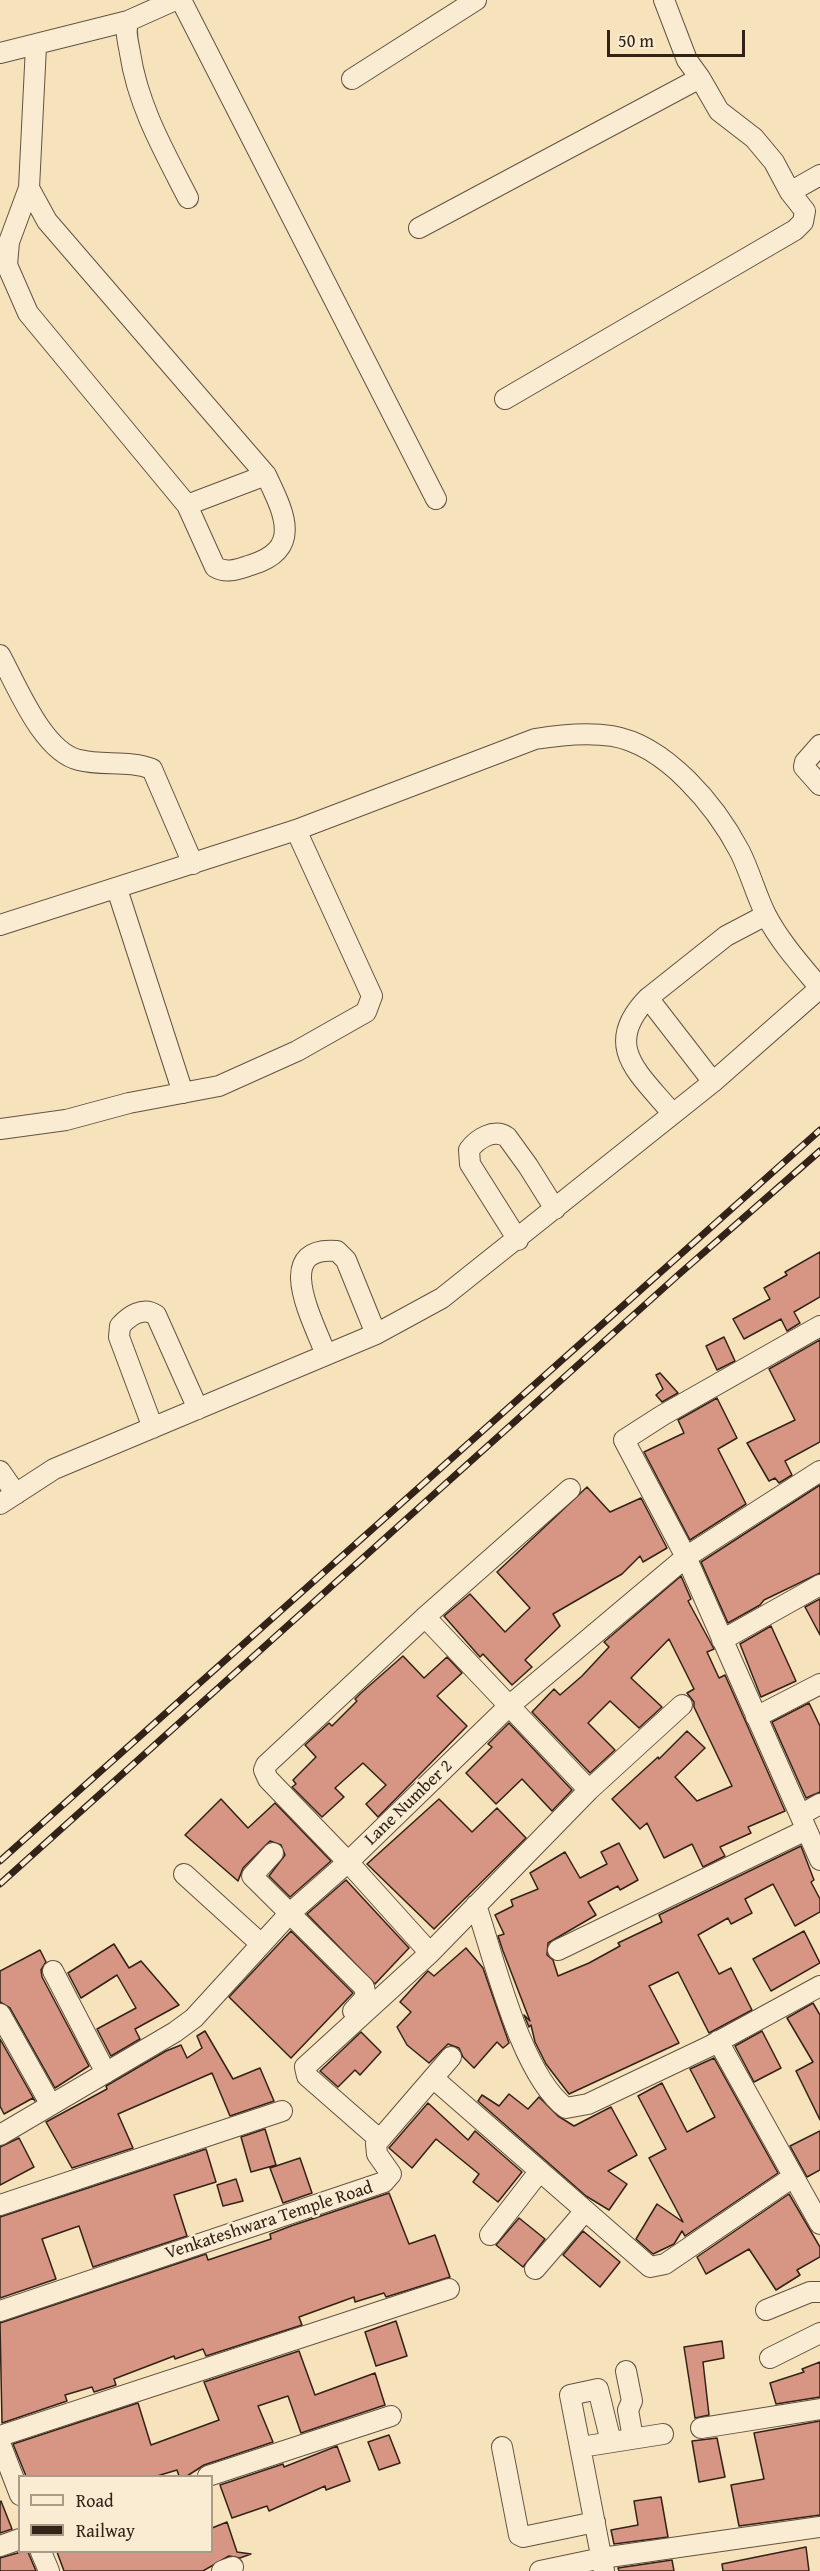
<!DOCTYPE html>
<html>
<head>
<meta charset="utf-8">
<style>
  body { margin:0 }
  #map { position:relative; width:820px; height:2571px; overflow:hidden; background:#f6e2bb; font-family:"Gentium Book Plus",serif }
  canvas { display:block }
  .legend { position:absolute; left:18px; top:2475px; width:195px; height:78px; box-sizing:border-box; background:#f9ecd3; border:2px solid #aa9b88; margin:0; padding:8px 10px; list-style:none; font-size:18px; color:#332218 }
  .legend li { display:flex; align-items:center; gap:12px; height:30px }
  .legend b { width:30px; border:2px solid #aa9b88 }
  .scale { position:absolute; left:607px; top:30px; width:138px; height:27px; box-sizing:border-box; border:3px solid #332218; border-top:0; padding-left:8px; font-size:18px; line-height:21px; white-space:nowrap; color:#332218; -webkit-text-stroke:4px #f9ecd3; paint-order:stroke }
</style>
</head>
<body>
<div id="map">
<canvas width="820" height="2571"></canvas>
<ul class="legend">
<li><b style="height:8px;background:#f9ecd3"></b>Road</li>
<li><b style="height:8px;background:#332218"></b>Railway</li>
</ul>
<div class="scale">50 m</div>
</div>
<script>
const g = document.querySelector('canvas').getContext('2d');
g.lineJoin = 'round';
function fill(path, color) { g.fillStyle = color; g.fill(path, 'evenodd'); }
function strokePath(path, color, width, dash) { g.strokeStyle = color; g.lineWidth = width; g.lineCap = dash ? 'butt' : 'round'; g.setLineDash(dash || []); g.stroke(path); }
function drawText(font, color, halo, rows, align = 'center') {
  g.font = font + ' "Gentium Book Plus",serif'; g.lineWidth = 4.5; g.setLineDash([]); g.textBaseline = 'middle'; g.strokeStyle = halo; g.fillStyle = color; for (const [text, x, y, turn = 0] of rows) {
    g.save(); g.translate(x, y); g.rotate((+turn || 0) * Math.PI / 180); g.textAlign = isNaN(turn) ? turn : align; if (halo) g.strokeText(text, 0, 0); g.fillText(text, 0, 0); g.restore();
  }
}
const building = new Path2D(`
  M820,1252V1297L794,1312L800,1323L787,1331L781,1319L744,1339L733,1319L770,1299L764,1288L787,1275L785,1272Z
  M724,1337L735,1361L717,1370L706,1346Z
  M820,1340V1442L785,1461L792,1475L779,1483L775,1478L769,1481L747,1443L795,1420L769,1369Z
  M660,1373L678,1393L662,1402L656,1395L663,1389L656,1375Z
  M717,1398L737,1438L718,1449L746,1504L690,1540L644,1452L684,1433L678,1420Z
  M820,1485V1573L764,1600L760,1605L728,1623L701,1562Z
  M587,1487L610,1512L641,1498L667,1548L643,1562L640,1556L622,1574L553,1614L560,1626L525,1660L532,1667L512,1685L483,1654L480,1657L444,1616L470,1594L505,1632L530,1608L497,1572Z
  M681,1576L691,1599L688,1601L714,1649L707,1652L719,1678L725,1675L785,1811L748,1827L751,1833L720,1847L725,1856L703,1867L692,1844L664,1858L647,1823L640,1829L612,1799L658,1757L659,1759L687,1731L705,1748L675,1777L697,1801L732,1786L694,1707V1702L687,1693L694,1689L669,1639L631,1678L662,1707L639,1728L610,1701L588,1723L615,1750L590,1773L532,1712L554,1689L560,1695L582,1676L609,1647L604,1642Z
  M820,1599V1635L805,1607Z
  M771,1626L796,1681L761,1697L740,1644Z
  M403,1656L424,1678L447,1657L462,1673L437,1696L467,1726L378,1817L366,1804L386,1785L363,1763L335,1788L344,1797L322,1817L292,1787L296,1784L293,1780L316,1757L305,1745L329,1723L332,1726L357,1701L355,1699L361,1693Z
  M809,1703L820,1726V1792L806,1798L772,1722Z
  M509,1723L572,1790L552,1811L522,1779L496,1804L466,1773L492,1747L488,1744Z
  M221,1799L248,1828L275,1803L331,1861L290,1897L269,1876L285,1855L281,1845L270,1841L243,1868L238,1881L185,1835Z
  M439,1799L472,1832L497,1808L526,1838L434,1929L367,1864Z
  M619,1843L638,1880L620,1890L618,1886L588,1902L596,1915L548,1943L547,1955L553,1960L558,1976L589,1963L620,1946L618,1943L662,1922L659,1915L801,1846L814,1880L811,1882L820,1899V1912L795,1926L773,1884L745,1899L752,1913L731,1924L728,1918L698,1935L719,1974L731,1968L752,2010L709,2033L678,1972L649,1986L679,2043L569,2094L546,2064L535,2042L531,2025L529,2027L524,2015L530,2021L503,1951L498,1936L504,1934L495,1915L513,1906L511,1900L538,1889L530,1873L565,1852L580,1878L607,1864L601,1852Z
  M346,1880L409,1948L375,1984L307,1914Z
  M291,1931L353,1993L291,2058L229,1997Z
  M804,1931L820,1963L771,1991L753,1959Z
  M114,1944L129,1968L141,1961L179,2005L135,2029L140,2039L111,2056L97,2029L136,2008L117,1975L81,1998L68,1973Z
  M466,1948L483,1968L509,2043L503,2048L497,2042L474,2068L463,2057L459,2048L448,2044L429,2063L407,2045L397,2027L411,2012L400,2002L428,1971L434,1976Z
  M40,1950L46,1962L41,1970L42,1977L89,2066L55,2088L10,2008L0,2002V1971Z
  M813,2003L820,2015V2120L796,2071L813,2062L787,2018Z
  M205,2031L233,2079L260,2068L274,2101L230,2116L212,2073L118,2114L133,2148L72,2168L46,2122L107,2089L106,2086L166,2051L181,2045L187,2058L202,2048L197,2036Z
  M762,2031L781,2068L754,2082L735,2046Z
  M361,2032L381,2052L360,2075L355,2070L338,2087L320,2071Z
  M0,2039L35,2101L33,2098L4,2114L0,2106Z
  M714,2058L778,2173L685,2236L682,2231L674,2244L653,2254L636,2239L657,2204L683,2222L649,2158L666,2149L638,2096L662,2083L687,2132L715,2117L690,2069Z
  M509,2094L528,2109L539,2097L558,2116L574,2126L611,2107L637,2155L608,2171L627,2184L609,2210L586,2196L478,2101L482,2095L499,2106Z
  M428,2103L468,2140L475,2131L522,2172L498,2202L473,2182L479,2174L436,2139L412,2168L389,2148Z
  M265,2129L276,2165L251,2172L241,2137Z
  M820,2131V2170L807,2177L790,2146Z
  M19,2138L34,2167L0,2185V2147Z
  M206,2149L216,2182L174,2195L187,2236L93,2267L79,2226L42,2239L56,2279L0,2298V2217Z
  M300,2158L312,2193L283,2203L270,2168Z
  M236,2179L243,2201L223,2206L217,2185Z
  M389,2193L409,2244L435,2235L450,2277L386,2297L384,2293L355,2302L354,2297L299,2317L302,2325L206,2356L203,2349L175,2359L174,2356L114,2379L116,2385L94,2392L92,2387L65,2395L67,2401L2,2423L0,2323L206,2254L208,2260L271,2239L270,2234L291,2226Z
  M789,2194L820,2247V2257L797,2270L800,2275L776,2290L749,2249L706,2274L697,2257Z
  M519,2218L545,2239L523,2267L496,2245Z
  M583,2231L620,2262L600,2287L563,2255Z
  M396,2321L407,2356L376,2366L365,2332Z
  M722,2341L724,2358L703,2362L709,2415L695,2418L684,2347Z
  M299,2351L315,2395L375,2373L385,2405L301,2433L288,2396L258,2406L273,2442L204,2465L187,2476H179L177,2470L157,2476H26L13,2444L138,2403L151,2445L219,2420L204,2382Z
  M820,2362V2397L776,2404L770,2383L804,2372L802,2369Z
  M820,2421V2515L739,2526L731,2485L764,2479L754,2433Z
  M389,2435L400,2463L379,2470L368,2442Z
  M717,2438L725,2477L699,2482L692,2441Z
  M337,2446L350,2481L326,2490L325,2486L269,2511L267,2506L232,2518L220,2485L283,2464L284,2467Z
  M661,2497L668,2537L614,2544L611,2530L638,2525L634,2501Z
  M1,2501L12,2529L0,2533V2502Z
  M227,2522L237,2552L251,2554L240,2558L229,2556L203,2571H64L57,2552H212V2528Z
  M806,2547L809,2571H723L722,2564Z
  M21,2552H28L36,2571H0V2558Z
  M672,2560L674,2571H619L618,2568Z`);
const minor = new Path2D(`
  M181,0L436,499
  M664,0L687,60L700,78
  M128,21C125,33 128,41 130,53C138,106 164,151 188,198
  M0,53L128,21L175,0
  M352,79L476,0
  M29,188L47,221L266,475C283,511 304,549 251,565C238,569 227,574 215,567L187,505L28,313L7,265L9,242L29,188L36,46
  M419,228L700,78L719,111L754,138L774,162L790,192
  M505,399L795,230L803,222L805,211L790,192L820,175
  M187,505L266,475
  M0,655C17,686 43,752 79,760C102,766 129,760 152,769L193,864
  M820,745L805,762L804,767L820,785
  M117,889L183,1093
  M0,925L296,830L535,739C559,735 587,732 612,736C666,745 716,806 740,852C750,872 756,895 766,915C780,942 801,965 820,988
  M648,998L726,936L766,915
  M672,1113C639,1073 601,1046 648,998L713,1082
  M0,1129L66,1120L129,1103L219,1086L297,1051L366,1012L372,996L296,830
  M518,1240L470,1164L469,1150C477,1139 494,1128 507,1137L528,1166L555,1209
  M820,1326L663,1415L624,1440L686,1557L820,1860
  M326,1355C315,1324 270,1245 337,1251L346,1260L376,1334
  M153,1428L119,1337L120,1326C129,1316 143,1306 156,1315L198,1409
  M0,1471L16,1494
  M0,1504L54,1469L326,1355L376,1334L442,1298L713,1082L820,988
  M425,1617L589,1790
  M722,1640L820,1585
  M756,1717L820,1684
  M800,1815L820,1804
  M273,1853L252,1876L364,1987L366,1997L353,2011
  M184,1874L261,1944
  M476,1905C494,1958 521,2075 566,2108L588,2104L710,2046L820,1986
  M558,1950L806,1830
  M430,1953L348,1862L268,1779L264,1770L266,1765L425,1617L570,1489
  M53,1971L106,2073
  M0,2014L51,2105
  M718,2041L820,2224
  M433,2078L650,2267L665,2264L793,2177
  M0,2135L175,2032L194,2018L289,1914L348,1862L509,1706L686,1557L820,1471
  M379,2139L307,2076L305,2067L430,1953L589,1790L682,1705
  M0,2205L282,2111
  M490,2235L539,2172
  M535,2269L585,2211
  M766,2310L810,2292H820
  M0,2311L384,2182L391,2174L377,2154L376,2144L451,2057
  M770,2358L820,2333
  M626,2371L632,2401L628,2410L633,2438
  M701,2428L820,2409
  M0,2436L449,2289
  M0,2443L20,2495
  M502,2447L519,2535L523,2537L595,2522
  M581,2447L663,2434
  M208,2476L391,2416
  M0,2546L20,2539
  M41,2552L49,2571
  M222,2571L233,2567
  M540,2571L602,2558L820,2527
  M604,2571L570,2395L598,2389L611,2442`);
const rail = new Path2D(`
  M0,1861L820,1130
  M0,1884L677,1276L820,1151`);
const streetNames = [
  ["Lane Number 2",409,1803,-44],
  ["Venkateshwara Temple Road",269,2221,-18]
];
fill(building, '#d69683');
strokePath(building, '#332218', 1.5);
strokePath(minor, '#645241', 22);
strokePath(minor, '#f9ecd3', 20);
strokePath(rail, '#332218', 7);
strokePath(rail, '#f9ecd3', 4.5, [14]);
drawText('18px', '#332218', '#f9ecd3', streetNames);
</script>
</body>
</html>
